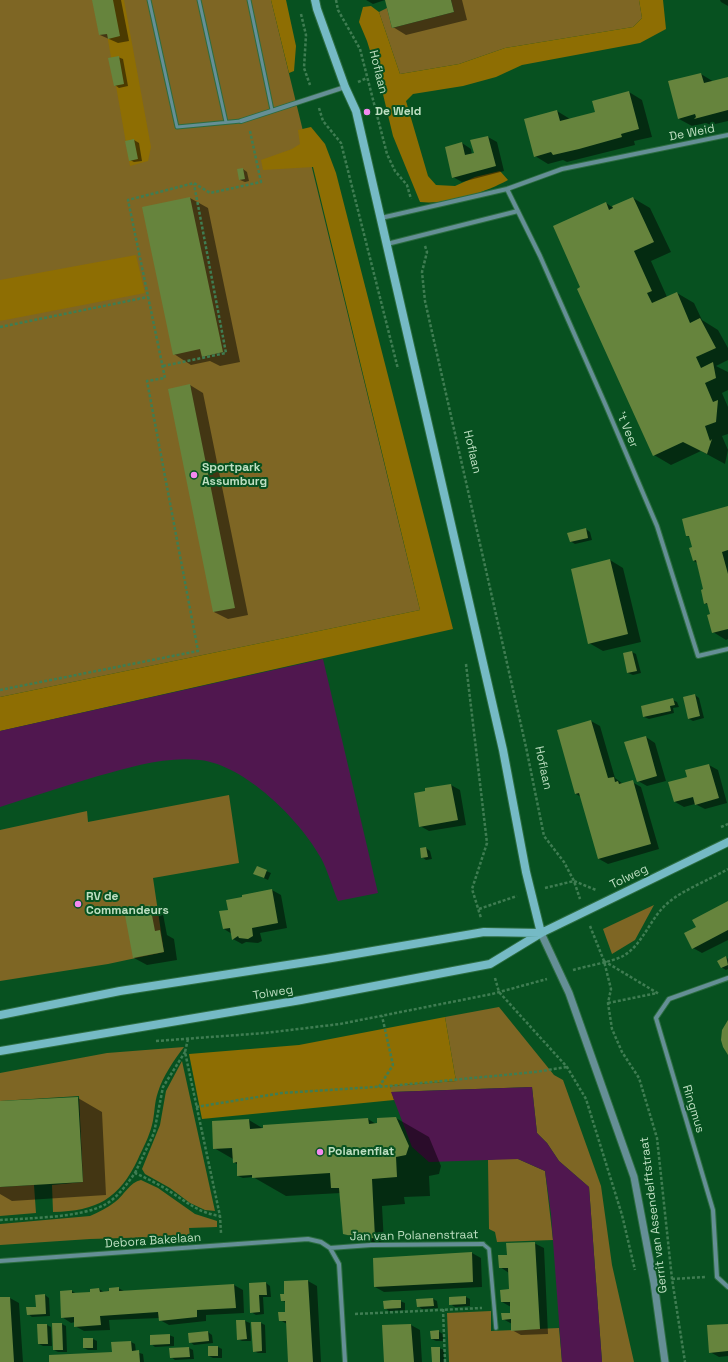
<!DOCTYPE html>
<html>
<head>
<meta charset="utf-8">
<style>
  body { margin:0 }
  canvas { display:block; background:#075120 }
</style>
</head>
<body>
<canvas width="728" height="1362"></canvas>
<script>
const g = document.querySelector('canvas').getContext('2d');
g.lineJoin = 'round';
function fill(path, color) { g.fillStyle = color; g.fill(path, 'evenodd'); }
function strokePath(path, color, width, dash) { g.strokeStyle = color; g.lineWidth = width; g.lineCap = dash ? 'butt' : 'round'; g.setLineDash(dash || []); g.stroke(path); }
function drawText(font, color, halo, rows, align = 'center') {
  g.font = font + ' "Space Grotesk",sans-serif'; g.lineWidth = 4; g.setLineDash([]); g.textBaseline = 'middle'; g.strokeStyle = halo; g.fillStyle = color; for (const [text, x, y, turn = 0] of rows) {
    g.save(); g.translate(x, y); g.rotate((+turn || 0) * Math.PI / 180); g.textAlign = isNaN(turn) ? turn : align; if (halo) g.strokeText(text, 0, 0); g.fillText(text, 0, 0); g.restore();
  }
}
const green = new Path2D(`
  M0,0H271L420,610L0,697Z
  M451,0H639L642,18L633,27L505,48L459,64L400,74L379,12L387,8L392,28L454,12Z
  M229,795L239,863L153,878L164,952L108,964L0,981V830L87,811L88,822Z
  M654,905L635,940L612,954L603,929Z
  M499,1007L554,1075L563,1080L601,1186L612,1265L634,1362H602L589,1187L559,1161L547,1143L537,1133L532,1087L391,1092L390,1086L456,1081L445,1017Z
  M184,1047C174,1060 163,1076 158,1092C154,1103 155,1114 152,1125C149,1137 143,1148 138,1159C119,1199 97,1211 53,1212L52,1185L83,1182L79,1096L0,1101V1073L107,1053Z
  M182,1061L215,1211L205,1210L190,1203L170,1188L145,1174L142,1169L160,1125L166,1091Z
  M504,1158L518,1159L545,1171L553,1240L497,1242L495,1232L489,1229L488,1160Z
  M141,1180L158,1188L195,1214L217,1221V1227L189,1228L190,1236L90,1239L0,1245V1224L90,1216C99,1212 107,1208 115,1202C124,1195 130,1182 141,1180Z
  M34,1185L36,1213L0,1216V1187Z
  M491,1311V1331L559,1328L562,1362H449L447,1313Z`);
const forest = new Path2D(`
  M101,0H124L151,147L148,161L130,166Z
  M271,0H286L296,46L294,71L289,73Z
  M639,0H663L666,29L640,43L522,65L496,77L463,86L413,94L406,101L428,176L436,185L455,186L475,177L500,171L508,180C484,193 447,205 420,202L393,136L381,86L367,41L359,22L363,7L371,6L379,12L400,74L459,64L505,48L633,27L642,18Z
  M311,127L325,144L336,173L453,629L0,731V697L420,610L313,167L263,170L261,160L292,149L300,144L298,130Z
  M136,255L145,293L0,321V280Z
  M445,1017L456,1081L390,1086L394,1100L202,1119L189,1054L299,1045Z`);
const water = new Path2D(`
  M323,659L378,893L338,901C332,887 328,871 321,858C300,820 245,765 200,760C166,756 130,767 98,776C65,786 33,796 0,807V731Z
  M532,1087L537,1133L547,1143L559,1161L589,1187L602,1362H562L551,1214L545,1171L518,1159L429,1162L412,1147L391,1092Z`);
const shadow = new Path2D(`
  M93,0H121L129,41L118,43L100,35Z
  M366,0H385L373,4Z
  M386,0H462L467,20L406,35L393,27Z
  M720,0H728V6L721,2Z
  M118,57L123,59L128,86L119,88L115,85Z
  M701,74L714,82L728,78V121L711,125L706,123L692,126L679,119Z
  M629,92L642,100L652,137L634,141L635,145L567,162L563,160L548,164L535,156L557,111L570,119L597,112Z
  M488,137L497,142L504,171L462,182L453,177L462,143L471,149L472,155Z
  M134,140L139,143L142,161L134,162L130,160L126,142Z
  M243,169L247,172L249,181L245,182L240,180L239,170Z
  M190,198L208,208L240,362L220,366L210,361L191,365L174,354L143,208Z
  M633,198L650,208L671,252L651,261L667,297L677,293L694,303L702,320L718,330L728,348V360L716,366L728,372V390L722,393L728,407V434L722,436L728,450L725,464L701,451L671,465L654,455L582,288L606,203L612,207Z
  M190,385L203,393L248,615L228,619L214,612Z
  M728,507V639L726,640L713,632L711,615L708,605L705,603L704,590L697,563L694,561L691,549L693,548L690,537L687,536Z
  M586,529L590,532L592,540L575,544L570,541Z
  M610,560L623,568L641,642L603,651L589,643Z
  M632,652L636,654L641,673L633,675L628,673Z
  M695,695L699,698L704,718L693,721L689,719Z
  M673,700L677,702L679,707L673,708L674,713L649,719L644,717Z
  M591,721L600,726L615,778L623,784L632,782L641,787L659,849L608,864L599,859L581,797L576,794L558,730Z
  M646,737L655,743L666,781L647,786L638,781Z
  M709,765L718,770L727,803L705,809L695,804L684,807L675,802L688,778L686,771Z
  M451,785L460,790L466,825L429,831L420,826L426,792Z
  M426,848L430,851L432,859L426,860L422,857Z
  M257,867L271,873L268,880L255,874Z
  M272,890L281,895L287,928L260,933L262,941L258,943L246,942L242,944L233,939L232,934L224,929L229,910Z
  M728,902V940L702,953L693,948L697,928Z
  M150,906L163,914L167,935L174,939L177,960L147,965L134,958Z
  M726,957L728,959V969L726,970L721,967Z
  M78,1098L102,1112L106,1195L12,1201L0,1194V1102Z
  M396,1118L429,1137L441,1166L439,1174L429,1176L430,1196L404,1197L405,1204L382,1206L384,1243L370,1244L353,1238L344,1233L341,1193L286,1196L253,1177L243,1178L238,1176V1165L234,1162L233,1159L214,1148L249,1120L264,1129L368,1119L376,1124Z
  M534,1243L544,1248L548,1334L521,1335L512,1330V1324L503,1319L511,1314V1307L502,1302L510,1290L509,1273L500,1267L508,1256Z
  M472,1253L481,1258L482,1287L384,1292L375,1287Z
  M308,1281L317,1286L321,1362H289L287,1324L280,1320L286,1313V1303L282,1300L285,1295Z
  M266,1283L270,1286L271,1297H263L264,1314L256,1315L251,1312L250,1284Z
  M234,1285L243,1290L244,1313L206,1315V1321L169,1325L160,1320V1318L109,1320L110,1330L84,1331L75,1326V1322L71,1323L62,1317L72,1291L77,1294L91,1293L99,1289L104,1292L118,1288L124,1291Z
  M45,1295L49,1298L50,1316L32,1317L28,1314L37,1308Z
  M466,1297L470,1299V1306L455,1307L450,1304Z
  M0,1298H10L19,1303L23,1362H0Z
  M433,1299L437,1301L438,1308L422,1309L418,1306Z
  M400,1301L405,1303V1310L389,1311L385,1308Z
  M237,1321H245L250,1323L251,1341H242L238,1339Z
  M261,1323L265,1325L266,1353H258L254,1351Z
  M62,1324L66,1326L67,1352H58L54,1350Z
  M47,1325L51,1327L52,1346H43L39,1344Z
  M411,1325L420,1330L422,1362H385L383,1326Z
  M728,1325V1356L719,1357L710,1352Z
  M438,1331L443,1334V1341H436L432,1339Z
  M208,1332L212,1335L213,1343L194,1345L190,1342Z
  M169,1335L174,1337V1346L155,1347L151,1344Z
  M93,1339L97,1341V1350H88L84,1348Z
  M131,1342L135,1344L136,1352L143,1354L144,1362H50L113,1353L112,1343Z
  M218,1347L222,1349V1358H213L209,1356Z
  M189,1348L193,1350L194,1359L175,1360L171,1357L170,1349Z
  M439,1348L444,1350V1362H433Z`);
const building = new Path2D(`
  M92,0H113L120,36L108,39L107,34L99,35Z
  M385,0H451L454,12L392,28Z
  M119,56L124,84L114,86L108,58Z
  M701,73L704,83L728,77V110L694,119L696,117L695,114L678,119L668,81Z
  M629,91L639,129L621,134L622,137L579,149L553,155L551,152L534,157L524,119L557,110L560,121L595,112L592,101Z
  M488,136L496,166L452,178L445,147L462,142L465,155L474,153L470,140Z
  M134,139L138,159L129,161L125,141Z
  M243,168L245,179L239,180L237,169Z
  M190,197L223,352L202,357L200,349L173,355L142,207Z
  M633,197L654,242L634,251L652,291L647,293L652,303L677,292L690,323L700,318L716,348L696,357L701,368L713,362L716,378L705,383L713,402L718,400L716,422L705,426L710,441L712,439L707,454L683,442L653,456L577,289L580,287L553,226L606,202L609,210L613,208L612,206Z
  M190,384L235,608L213,612L168,389Z
  M728,506V550L722,552L728,574V629L712,633L707,615L710,614L707,603L704,604L701,590L703,589L696,560L693,561L689,548L692,547L689,536H686L682,519Z
  M586,528L588,538L570,542L567,533Z
  M610,559L628,634L588,644L571,569Z
  M632,651L637,671L627,673L623,653Z
  M695,694L700,716L688,719L683,697Z
  M673,698L675,705L670,706L671,711L643,717L641,706Z
  M591,720L608,778L614,777L615,782L618,781L619,784L633,780L651,844L598,859L579,793L575,794L557,730Z
  M646,736L657,776L637,782L624,742Z
  M709,764L719,798L695,805L693,797L674,802L668,782L687,777L685,770Z
  M451,784L458,820L419,827L414,793L425,791V788Z
  M426,847L428,857L421,858L420,848Z
  M257,866L267,870L264,878L253,874Z
  M272,889L278,923L252,928L253,936L248,939L239,938L238,936L232,940L230,928L223,929L219,911L228,910L226,900L242,897V895Z
  M728,901V930L692,949L684,933L696,927L692,920Z
  M150,905L155,931L160,930L164,952L133,958L124,910Z
  M726,956L728,965L721,968L717,961Z
  M728,1020V1055L723,1047L721,1040L722,1030Z
  M78,1097L83,1182L0,1187V1101Z
  M396,1117L409,1146L406,1155L396,1157L397,1177L372,1179L375,1238L360,1239V1238L343,1234L339,1188H331L330,1173L252,1178V1175L237,1176V1162L233,1163L232,1148L213,1149L212,1121L249,1119L250,1129L263,1128V1125L368,1118L369,1124L377,1123V1118Z
  M535,1242L540,1329L511,1331V1319L502,1320L501,1313H510V1302H501L500,1290L509,1289L508,1268H499L498,1255H507L506,1243Z
  M472,1252L473,1282L374,1287L373,1258Z
  M308,1280L313,1362H288L286,1321H279L278,1312H285V1301H281L280,1294H284V1281Z
  M266,1282L267,1295H259L260,1312L250,1313L249,1283Z
  M234,1284L236,1308L197,1310V1317L159,1321L158,1312L100,1316L101,1325L74,1327V1317L61,1318L60,1291L72,1290V1293L90,1292V1289L99,1288L100,1292L109,1291V1288L119,1287V1291Z
  M45,1294L46,1314L27,1315L26,1307H36L35,1295Z
  M466,1296V1304L449,1305V1297Z
  M0,1297H10L14,1362H0Z
  M433,1298L434,1306L417,1307L416,1299Z
  M392,1300H401V1308L384,1309L383,1301Z
  M236,1320H245L247,1339L237,1340Z
  M251,1322H261L262,1351L253,1352Z
  M52,1323H62L63,1350H53Z
  M37,1324H47L48,1344H38Z
  M411,1324L414,1362H384L382,1325Z
  M728,1324V1351L709,1353L707,1325Z
  M439,1330V1339H431L430,1331Z
  M208,1331L209,1341L189,1343L188,1333Z
  M170,1334V1344L150,1345V1335Z
  M83,1338H93V1348H83Z
  M131,1341L132,1351L139,1350L140,1362H49V1355L112,1352L111,1342Z
  M208,1346H218V1356H208Z
  M189,1347L190,1357L170,1358L169,1348Z
  M431,1347H440V1362H432Z`);
const path = new Path2D(`
  M336,0L338,10L360,49L387,154L395,171L407,185L411,199
  M301,14L306,35L304,68L310,85
  M358,82L367,78
  M319,108L323,121L341,143L398,369
  M425,246L427,252L422,272L425,301L526,747L544,836L564,862L574,881L580,899
  M0,327L148,297
  M163,366L226,353L194,184
  M466,664L487,843L472,889L481,918
  M0,690L198,651L147,381L165,378L128,200L194,183L210,193L261,182L250,131
  M721,827L728,824
  M545,888L574,881L596,890
  M479,909L517,896
  M590,926L604,961L611,989L608,1003L612,1029L622,1052L639,1078L657,1138L672,1279L685,1362
  M604,961L659,994
  M573,970C586,966 612,962 623,956C644,944 650,917 669,902C683,890 711,879 728,869
  M495,978L499,992L567,1067L586,1099L622,1215L635,1270
  M608,1003L657,993
  M188,1039L185,1052L220,1216L221,1233
  M156,1041L265,1033L340,1024L492,994L547,979
  M379,1087L393,1065L382,1016
  M196,1107L282,1093L390,1086L535,1072L567,1067
  M135,1173L154,1133L163,1087L185,1052
  M0,1220C28,1218 82,1218 106,1204C118,1197 127,1184 135,1173C146,1178 156,1183 166,1189C184,1200 198,1213 220,1216
  M672,1279L705,1277
  M443,1309L445,1362
  M355,1314L482,1308`);
const service = new Path2D(`
  M149,0L177,127L241,121
  M199,0L226,122
  M249,0L272,110`);
const pedestrian = new Path2D(`
  M483,1244L489,1249L496,1328`);
const minor = new Path2D(`
  M241,121L345,87
  M507,189L540,256L606,406L657,526L698,656L728,649
  M381,218L507,189L562,169L728,135
  M387,244L518,211
  M728,978L669,999L656,1018L713,1210L717,1277L728,1287
  M330,1248L371,1245L483,1244
  M0,1261L308,1239L321,1242L330,1248L339,1264L345,1362`);
const tertiary = new Path2D(`
  M541,933L569,993L634,1177L654,1283L665,1362`);
const secondary = new Path2D(`
  M315,0L317,9L345,87L356,111L503,750L526,872L541,933
  M0,1015L120,991L326,959L484,932L540,933
  M0,1051L301,1000L490,964L541,933L728,842`);
const markers = [
  [367,112,4,"#f489f0"],
  [194,475,4,"#f489f0"],
  [78,904,4,"#f489f0"],
  [320,1152,4,"#f489f0"]
];
const streetNames = [
  ["Hoflaan",378,72,76],
  ["De Weid",692,133,-11],
  ["'t Veer",627,430,67],
  ["Hoflaan",472,452,77],
  ["Hoflaan",543,768,78],
  ["Tolweg",629,877,-26],
  ["Tolweg",273,993,-9],
  ["Ringmus",693,1109,73],
  ["Gerrit van Assendelftstraat",654,1215,-97],
  ["Jan van Polanenstraat",414,1236,-1],
  ["Debora Bakelaan",153,1241,-4]
];
const poiNames = [
  ["De Weid",375,112],
  ["Sportpark",202,468],
  ["Assumburg",202,482],
  ["RV de",86,897],
  ["Commandeurs",86,911],
  ["Polanenflat",328,1152]
];
fill(green, '#7e6624');
fill(forest, '#8e6e03');
fill(water, '#50174f');
fill(shadow, '#0007');
fill(building, '#66843d');
strokePath(service, '#2c6d40', 5);
strokePath(pedestrian, '#2c6d40', 5.5);
strokePath(minor, '#2c6d40', 6);
strokePath(tertiary, '#2c6d40', 9);
strokePath(secondary, '#2c6d40', 10);
strokePath(path, '#3f7d52', 2.5, [3, 2]);
strokePath(service, '#658f96', 3);
strokePath(pedestrian, '#658f96', 3.5);
strokePath(minor, '#658f96', 4);
strokePath(tertiary, '#658f96', 7);
strokePath(secondary, '#75bac5', 8);
for (const [x, y, r, color] of markers) { const dot = new Path2D(); dot.arc(x, y, r, 0, 2 * Math.PI); g.fillStyle = color; g.fill(dot); strokePath(dot, '#075120', 1.5); }
drawText('12px', '#bedfc2', '#075120', streetNames);
drawText('bold 12px', '#bedfc2', '#075120', poiNames, 'left');
</script>
</body>
</html>
